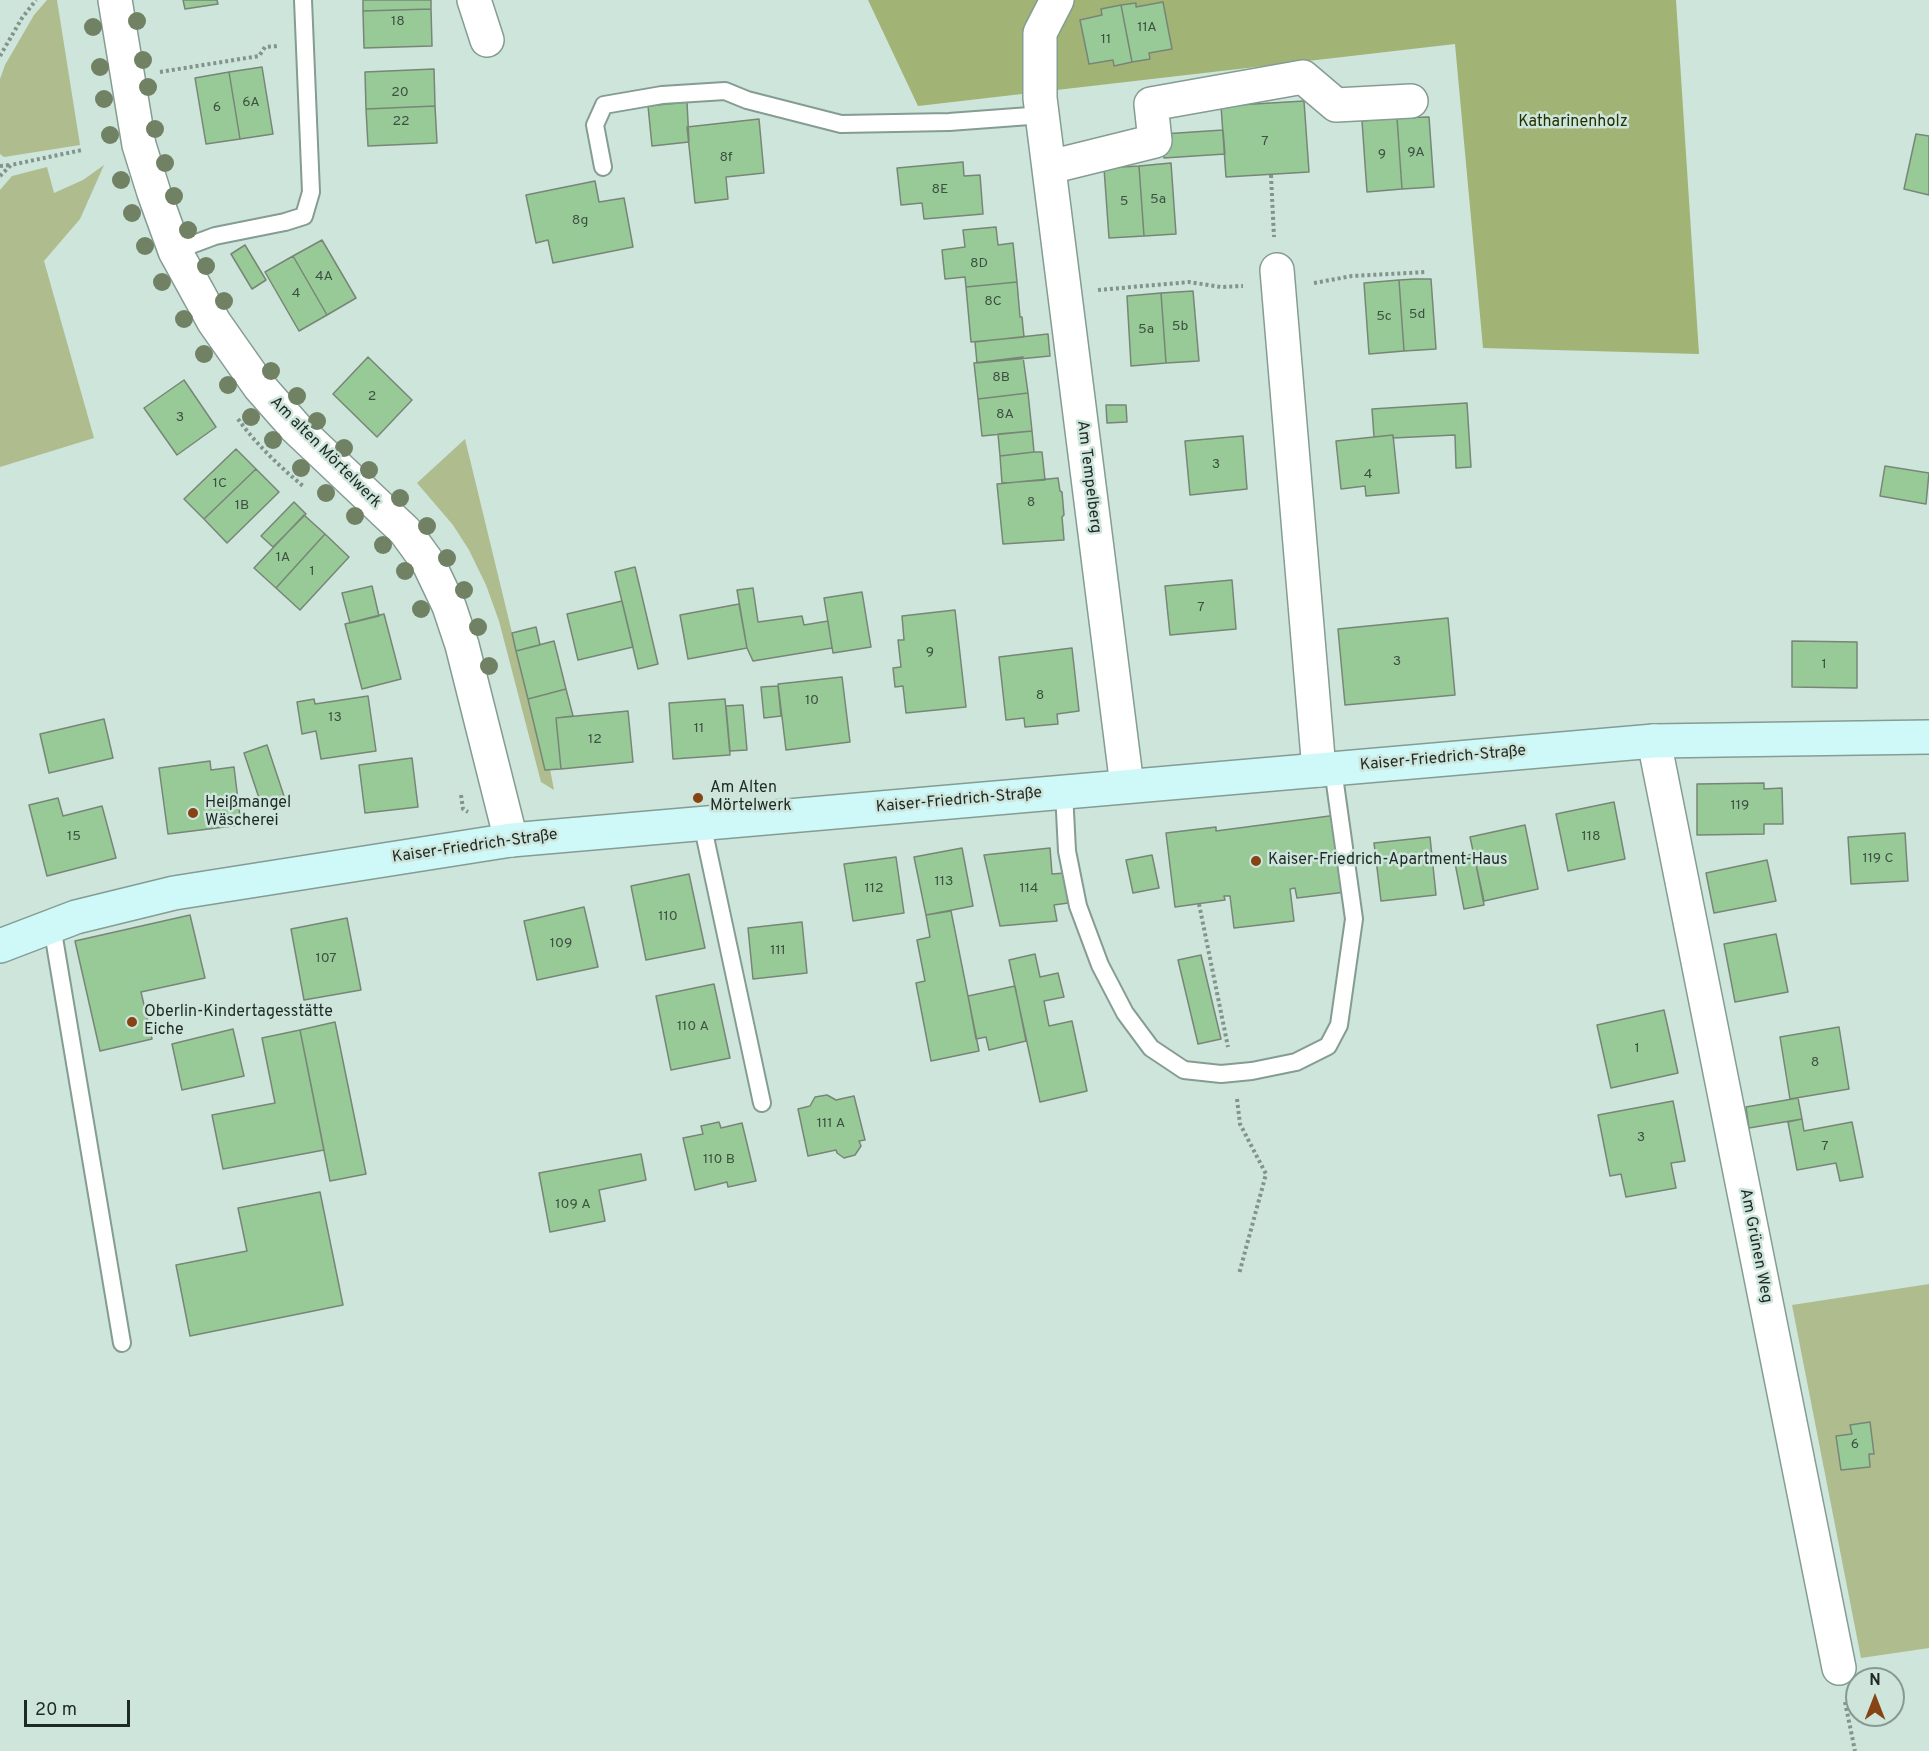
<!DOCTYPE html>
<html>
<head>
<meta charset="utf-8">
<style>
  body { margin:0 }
  #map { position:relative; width:1929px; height:1751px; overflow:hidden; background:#cde5db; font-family:Overpass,sans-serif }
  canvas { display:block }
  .north { position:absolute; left:1845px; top:1667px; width:60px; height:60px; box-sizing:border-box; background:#cde5db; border:2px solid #879a92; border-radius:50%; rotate:0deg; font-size:16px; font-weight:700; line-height:24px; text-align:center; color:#1f2925 }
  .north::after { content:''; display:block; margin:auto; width:21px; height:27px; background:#864313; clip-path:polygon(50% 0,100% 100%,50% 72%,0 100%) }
  .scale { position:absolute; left:24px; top:1700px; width:106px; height:27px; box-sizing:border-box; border:3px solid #1f2925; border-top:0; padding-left:8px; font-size:18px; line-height:21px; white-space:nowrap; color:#1f2925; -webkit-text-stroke:4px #cde5db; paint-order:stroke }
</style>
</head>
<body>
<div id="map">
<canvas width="1929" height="1751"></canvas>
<div class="north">N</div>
<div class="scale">20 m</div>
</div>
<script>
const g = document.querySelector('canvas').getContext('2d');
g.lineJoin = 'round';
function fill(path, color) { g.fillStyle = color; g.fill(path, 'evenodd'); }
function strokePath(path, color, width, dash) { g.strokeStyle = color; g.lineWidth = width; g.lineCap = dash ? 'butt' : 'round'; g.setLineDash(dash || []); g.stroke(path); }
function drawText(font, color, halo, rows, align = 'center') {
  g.font = font + ' Overpass,sans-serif'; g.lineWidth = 5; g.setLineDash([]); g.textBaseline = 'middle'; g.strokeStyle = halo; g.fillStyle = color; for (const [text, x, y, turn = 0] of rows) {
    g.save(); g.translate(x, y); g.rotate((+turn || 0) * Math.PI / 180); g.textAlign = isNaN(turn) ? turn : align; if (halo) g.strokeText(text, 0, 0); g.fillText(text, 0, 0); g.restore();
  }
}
const green = new Path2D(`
  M47,0H57L80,145L4,157L0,154V79L5,65L34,15Z
  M104,165L80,219L44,261L94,438L0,467V190L12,176L47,167L54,193L83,180Z
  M465,439L545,769H550L554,790L541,782L499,621L486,585L469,550L453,525L417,483Z
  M1929,1284V1648L1861,1658L1792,1305Z`);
const forest = new Path2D(`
  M868,0H1676L1699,354L1483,348L1455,44L918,106Z`);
const building = new Path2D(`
  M183,0H217L218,4L185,9Z
  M363,0H431V9L363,11Z
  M1163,2L1172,49L1149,53L1150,59L1132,62L1121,5L1136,3V7Z
  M1121,5L1132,62L1114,66L1113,60L1089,64L1080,20L1102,15L1101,9Z
  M431,9L432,46L364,48L363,11Z
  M262,67L273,134L240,139L229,72Z
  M434,69L435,106L366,109L365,72Z
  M229,72L240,139L206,144L195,78Z
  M1304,101L1309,172L1226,177L1221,106Z
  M687,102L689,142L652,146L648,106Z
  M435,106L437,143L368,146L366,109Z
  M1429,117L1434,187L1402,189L1397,118Z
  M1397,118L1402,189L1367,192L1362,121Z
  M759,119L764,173L726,177L728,199L695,203L687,127Z
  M1223,130L1225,154L1164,158L1163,134Z
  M1916,134L1929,136V195L1904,189Z
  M963,162L964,176L980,175L983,214L924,219L922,203L901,205L897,168Z
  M1171,163L1176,234L1144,236L1139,166Z
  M1139,166L1144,236L1109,238L1104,168Z
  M595,181L599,202L624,198L633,247L553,263L548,240L536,243L526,195Z
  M996,227L998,245L1013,243L1017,282L966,287L965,277L945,279L942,250L965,247L963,230Z
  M322,240L356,298L327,315L293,256Z
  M245,245L266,280L252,289L231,254Z
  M293,256L327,315L299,331L265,272Z
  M1415,279H1431L1436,349L1404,351L1399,280Z
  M1399,280L1404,351L1369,354L1364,283Z
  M1017,282L1020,317H1022L1024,337L971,342L966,287Z
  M1193,291L1199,361L1166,363L1161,293Z
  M1161,293L1166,363L1131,366L1127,296Z
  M1048,334L1050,356L977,363L975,342Z
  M368,357L412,400L377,437L333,394Z
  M1023,357L1028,393L978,399L974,363Z
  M184,380L216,427L177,455L144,408Z
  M1028,393L1032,431L982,436L978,399Z
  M1467,403L1471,467L1456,468L1455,435L1393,438V435L1374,437L1372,409Z
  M1106,405H1126L1127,422L1107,423Z
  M1032,431L1034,452L1000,456L998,434Z
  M1393,435L1399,493L1366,496L1365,486L1341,489L1336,441Z
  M1243,436L1247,489L1190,495L1185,441Z
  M236,449L256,469L204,519L184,499Z
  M1034,452H1042L1045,480L1002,483L1000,456Z
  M1885,466L1929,473L1926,504L1880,496Z
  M256,469L279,492L227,543L204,519Z
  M1058,478L1060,491L1062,492L1064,515L1062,517L1064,540L1003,544L997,484Z
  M294,502L306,514L273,547L261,536Z
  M304,515L325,534L276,588L254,568Z
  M325,534L349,557L300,610L276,588Z
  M635,567L658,664L638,669L615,572Z
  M1232,580L1236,629L1170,635L1165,586Z
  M372,586L379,616L350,623L342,593Z
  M753,588L758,622L802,616L804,625L828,621L832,648L753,661L747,648L737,590Z
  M862,592L871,647L833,653L824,598Z
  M622,601L633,647L578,660L567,614Z
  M739,604L747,648L688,659L680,615Z
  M955,610L966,707L906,713L903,686L895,687L893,668L901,667L898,640H904L902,616Z
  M384,614L401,679L362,689L345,624Z
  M1448,618L1455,695L1345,705L1338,629Z
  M536,627L540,645L516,651L512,633Z
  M554,641L566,689L528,699L516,651Z
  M1792,641L1857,642V688L1792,687Z
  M1072,648L1079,711L1057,714L1058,724L1025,727L1024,718L1006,720L999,657Z
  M842,677L850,742L786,750L778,684Z
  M778,686L781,716L764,718L761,687Z
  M566,689L573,716L556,718L561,769L545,770L528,699Z
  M368,696L376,751L321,759L316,731L302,734L297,702L314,699L315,704Z
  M725,699L730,755L673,759L669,703Z
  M743,705L747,750L730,751L726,706Z
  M628,711L633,762L561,769L556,718Z
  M104,719L113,758L49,773L40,734Z
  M267,745L284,796L261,804L244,753Z
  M412,758L418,807L365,813L359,765Z
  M210,761L211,770L234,767L241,825L168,834L159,768Z
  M1764,783V789L1782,788L1783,824H1764V834L1697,835V784Z
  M58,798L63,816L102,806L116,858L47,876L29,805Z
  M1614,802L1625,859L1568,871L1556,814Z
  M1337,815L1346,892L1297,898L1295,888L1290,889L1294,921L1234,928L1230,896H1224L1225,900L1175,907L1166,833L1216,827V831Z
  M1525,825L1538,889L1484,901L1470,837Z
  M1905,833L1908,881L1851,884L1848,837Z
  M1430,837L1436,895L1381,901L1374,843Z
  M962,848L973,906L926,915L914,857Z
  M1050,848L1052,874L1065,873L1068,903L1054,905L1057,921L1000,926L984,855Z
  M1474,854L1484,905L1464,909L1454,858Z
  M1152,855L1159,888L1133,893L1126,860Z
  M896,857L904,913L853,921L844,864Z
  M1767,860L1776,901L1714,913L1706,873Z
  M689,874L705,948L646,960L631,886Z
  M584,907L598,967L537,980L524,921Z
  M951,911L979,1051L931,1061L916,983L925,981L917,940L930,937L926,915Z
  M190,915L205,978L141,992L152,1039L100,1051L75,941Z
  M347,918L361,990L304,1000L291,929Z
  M802,922L807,973L753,979L748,928Z
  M1776,934L1788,992L1735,1002L1724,944Z
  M1035,954L1040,977L1058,973L1064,997L1044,1001L1049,1026L1072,1021L1087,1091L1040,1102L1009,960Z
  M1201,955L1221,1039L1198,1044L1178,960Z
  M714,984L730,1058L671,1070L656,996Z
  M1015,986L1026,1041L989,1050L986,1037L976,1039L968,996Z
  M1664,1010L1678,1073L1611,1088L1597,1025Z
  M335,1022L366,1174L330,1181L300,1030Z
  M1839,1027L1849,1089L1790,1099L1780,1037Z
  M233,1029L244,1076L182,1090L172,1044Z
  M300,1030L324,1150L223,1169L212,1115L275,1103L262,1038Z
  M827,1095L836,1100L854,1096L865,1140L859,1141L861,1146L855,1155L844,1158L837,1153L836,1150L808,1156L798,1109L810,1106L815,1097Z
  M1798,1098L1802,1119L1749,1128L1746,1107Z
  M1673,1101L1685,1161L1671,1163L1676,1188L1626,1197L1621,1174L1610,1176L1598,1115Z
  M1802,1119L1804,1131L1852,1122L1863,1177L1840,1181L1836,1163L1797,1170L1788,1122Z
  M719,1122L721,1128L742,1123L756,1181L728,1187L727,1182L695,1190L683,1138L703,1134L701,1126Z
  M641,1154L646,1180L599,1190L605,1221L550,1232L539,1173Z
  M320,1192L343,1305L190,1336L176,1265L247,1251L238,1208Z
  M1870,1422L1874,1454H1869L1870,1467L1841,1470L1836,1436L1852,1434L1850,1425Z`);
const path = new Path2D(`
  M0,56L22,18L36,0
  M160,72L259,56L265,47L279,46
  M0,166L10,165
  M1271,175L1274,237
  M0,176L11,165L82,150
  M1314,283L1352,276L1426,272
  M1098,290L1189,282L1221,287L1243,286
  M238,419C256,444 279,466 303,486
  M461,795L463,809L468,812
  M1199,904L1228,1047
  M1237,1099L1240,1124L1266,1174L1239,1274
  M1845,1702L1855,1751`);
const lane = new Path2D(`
  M603,167L595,125L604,105L662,95L725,91L747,100L841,124L949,122L1043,115
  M175,251L215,236L285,222L304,216L311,192L303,0
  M1064,792L1067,851L1078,906L1100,965L1125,1013L1151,1048L1184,1070L1221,1074L1252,1071L1296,1062L1328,1046L1339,1025L1354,919L1333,769
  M702,823L762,1103
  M52,926L122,1343`);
const street = new Path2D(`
  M115,0L139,145L154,193L175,251L214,322L259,386L296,428L405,531L429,564L449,606L462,645L511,840
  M474,0L487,40
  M1057,0L1040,33V98L1127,786
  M1050,167L1155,141L1151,104L1303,77L1336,105L1411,101
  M1277,270L1319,770
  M1654,741L1839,1668`);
const secondary = new Path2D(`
  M0,946L76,917L174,893L511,840L1654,741L1929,737`);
const trees = [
  [137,21],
  [93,27],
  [143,60],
  [100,67],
  [148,87],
  [104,99],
  [155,129],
  [110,135],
  [165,163],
  [121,180],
  [174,196],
  [132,213],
  [188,230],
  [145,246],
  [206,266],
  [162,282],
  [224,301],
  [184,319],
  [204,354],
  [271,371],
  [228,385],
  [297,396],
  [251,417],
  [317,421],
  [273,440],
  [344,448],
  [301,468],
  [369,470],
  [326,493],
  [400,498],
  [355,516],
  [427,526],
  [383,545],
  [447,558],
  [405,571],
  [464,590],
  [421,609],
  [478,627],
  [489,666]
];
const markers = [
  [698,798,6,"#864313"],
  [193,813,6,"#864313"],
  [1256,861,6,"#864313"],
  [132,1022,6,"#864313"]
];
const numberNames = [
  ["18",398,22],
  ["11A",1147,28],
  ["11",1106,40],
  ["20",400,93],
  ["6A",251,103],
  ["6",217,108],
  ["22",401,122],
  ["7",1265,142],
  ["9A",1416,153],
  ["9",1382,155],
  ["8f",726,158],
  ["8E",940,190],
  ["5a",1158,200],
  ["5",1124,202],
  ["8g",580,221],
  ["8D",979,264],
  ["4A",324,277],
  ["4",296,294],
  ["8C",993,302],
  ["5d",1417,315],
  ["5c",1384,317],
  ["5b",1180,327],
  ["5a",1146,330],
  ["8B",1001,378],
  ["2",372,397],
  ["8A",1005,415],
  ["3",180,418],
  ["3",1216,465],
  ["4",1368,475],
  ["1C",220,484],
  ["8",1031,503],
  ["1B",242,506],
  ["1A",283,558],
  ["1",312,572],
  ["7",1201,608],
  ["9",930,653],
  ["3",1397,662],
  ["1",1824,665],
  ["8",1040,696],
  ["10",812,701],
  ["13",335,718],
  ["11",699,729],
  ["12",595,740],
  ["119",1740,806],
  ["15",74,837],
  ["118",1591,837],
  ["119 C",1878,859],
  ["113",944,882],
  ["112",874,889],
  ["114",1029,889],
  ["110",668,917],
  ["109",561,944],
  ["111",778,951],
  ["107",326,959],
  ["110 A",693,1027],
  ["1",1637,1049],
  ["8",1815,1063],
  ["111 A",831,1124],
  ["3",1641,1138],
  ["7",1825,1147],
  ["110 B",719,1160],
  ["109 A",573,1205],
  ["6",1855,1445]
];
const parkNames = [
  ["Katharinenholz",1573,123]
];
const streetNames = [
  ["Am alten Mörtelwerk",325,453,45],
  ["Am Tempelberg",1088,477,83],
  ["Kaiser-Friedrich-Straße",1443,759,-5],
  ["Kaiser-Friedrich-Straße",959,801,-5],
  ["Kaiser-Friedrich-Straße",475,847,-8],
  ["Am Grünen Weg",1755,1246,79]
];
const poiNames = [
  ["Am Alten",710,789],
  ["Mörtelwerk",710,807],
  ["Heißmangel",205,804],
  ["Wäscherei",205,822],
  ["Kaiser-Friedrich-Apartment-Haus",1268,861],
  ["Oberlin-Kindertagesstätte",144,1013],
  ["Eiche",144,1031]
];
fill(green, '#aebc8e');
fill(forest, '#a1b375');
fill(building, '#98ca98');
strokePath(building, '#778676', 1.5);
strokePath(lane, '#859c93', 20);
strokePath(street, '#859c93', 36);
strokePath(secondary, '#859c93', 36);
strokePath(path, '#82948c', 4, [3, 3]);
strokePath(lane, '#fff', 16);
strokePath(street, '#fff', 33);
strokePath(secondary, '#cff9f8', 33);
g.fillStyle = '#718163';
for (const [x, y] of trees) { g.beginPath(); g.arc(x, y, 9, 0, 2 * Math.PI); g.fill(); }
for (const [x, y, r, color] of markers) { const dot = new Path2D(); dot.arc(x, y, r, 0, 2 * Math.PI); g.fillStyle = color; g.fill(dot); strokePath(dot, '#cde5db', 2); }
drawText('14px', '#3d5142', null, numberNames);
drawText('16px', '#253000', '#cde5db', parkNames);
drawText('16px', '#1f2925', '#cde5db', streetNames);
drawText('16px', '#1f2925', '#cde5db', poiNames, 'left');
</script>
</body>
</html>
